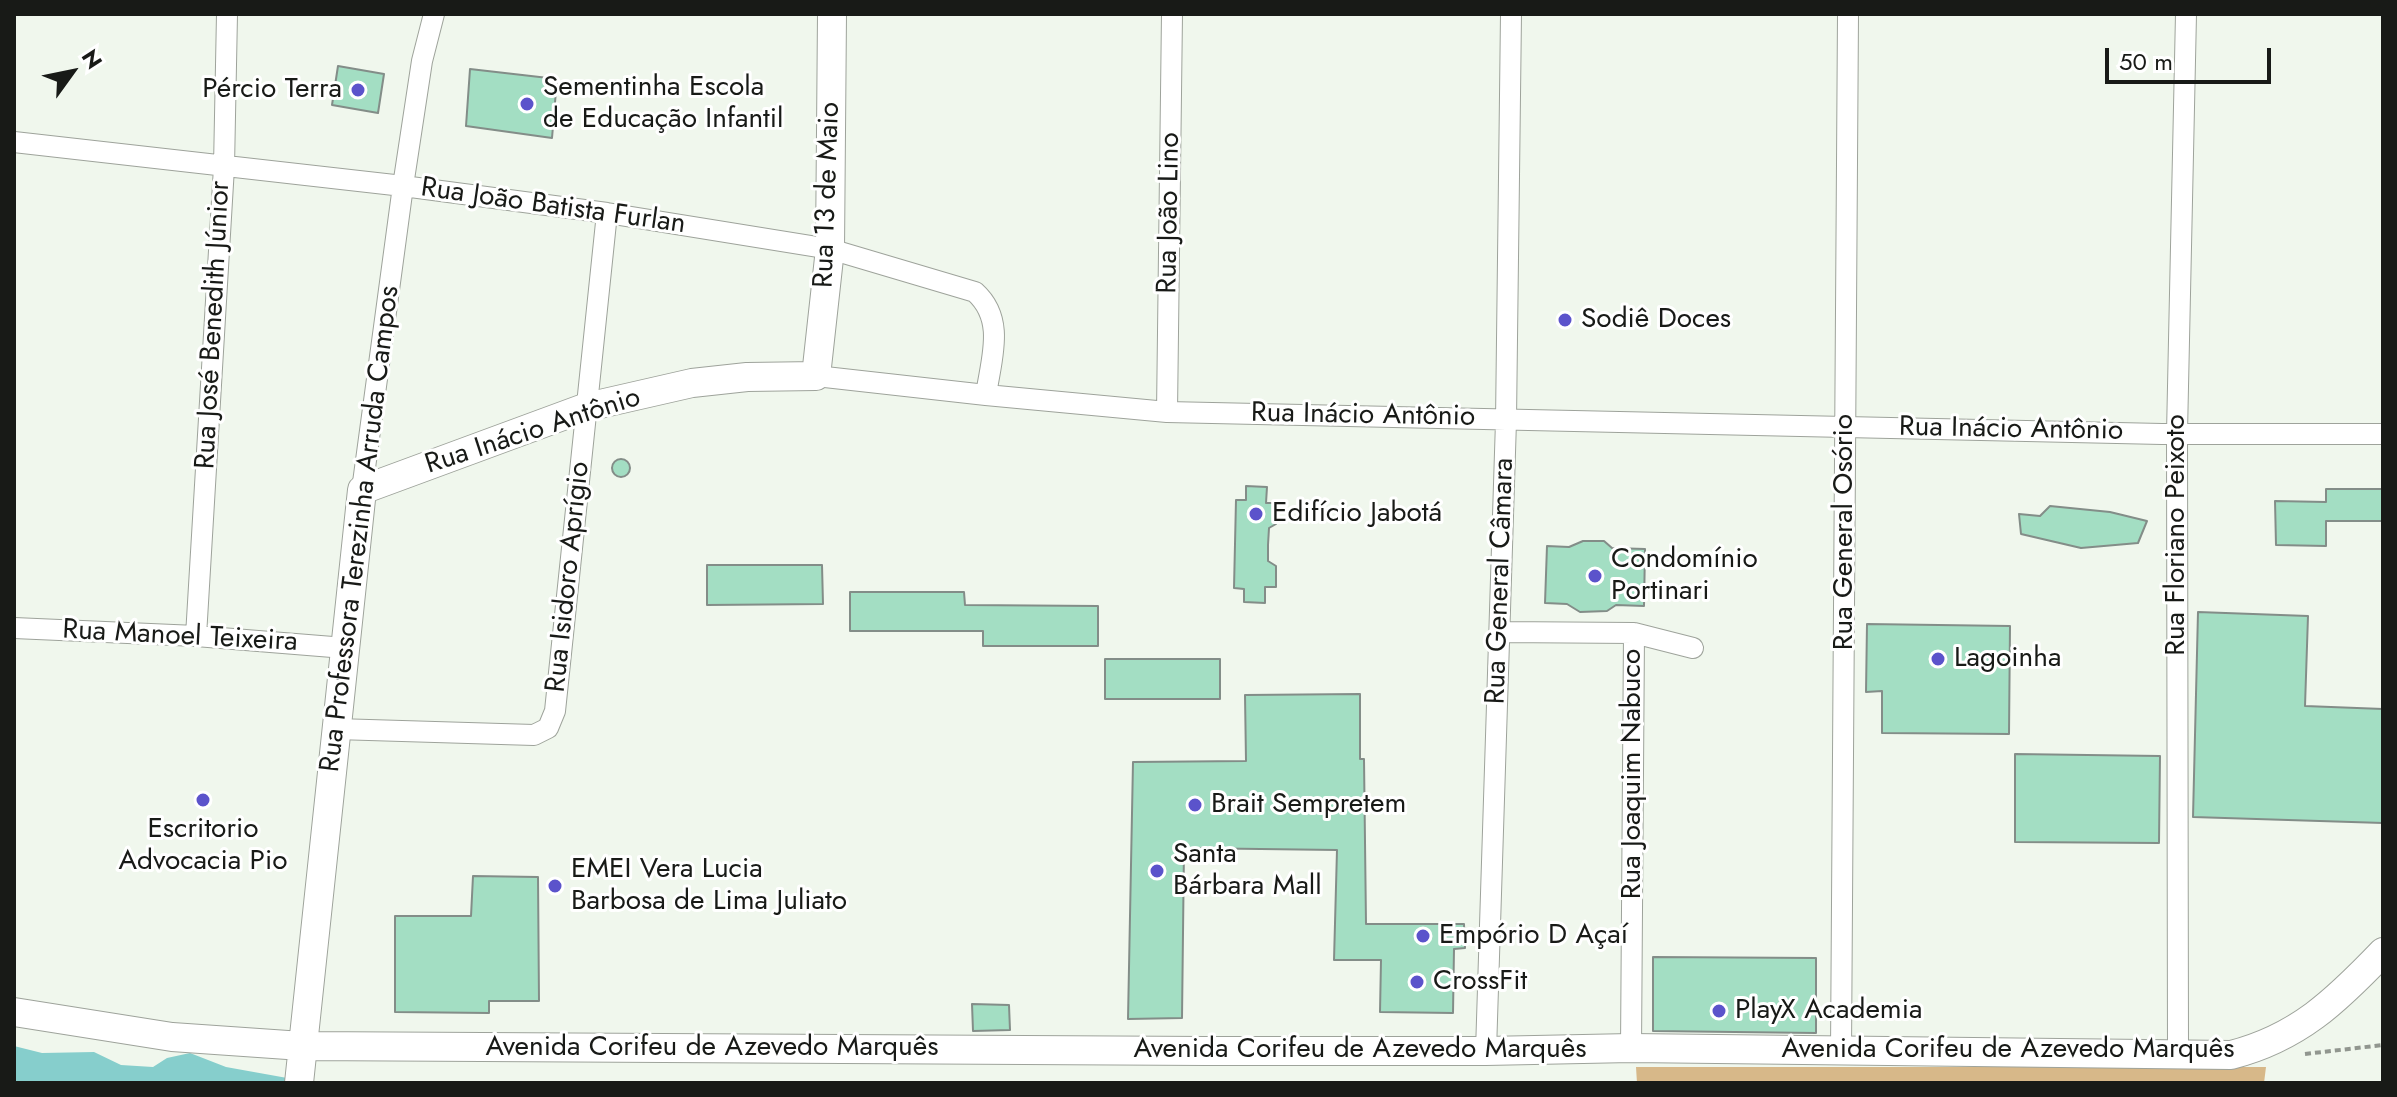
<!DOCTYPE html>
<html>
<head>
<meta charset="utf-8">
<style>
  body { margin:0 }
  #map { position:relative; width:2397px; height:1097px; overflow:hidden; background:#f0f7ed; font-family:Jost,sans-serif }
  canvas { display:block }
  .frame { position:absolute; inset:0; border:16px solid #181a17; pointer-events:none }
  .north { position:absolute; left:32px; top:32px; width:80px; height:80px; -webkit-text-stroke:6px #fff; paint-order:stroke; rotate:57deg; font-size:22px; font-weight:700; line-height:32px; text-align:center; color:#181a17 }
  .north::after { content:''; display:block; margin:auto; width:28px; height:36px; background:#181a17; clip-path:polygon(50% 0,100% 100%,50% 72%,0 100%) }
  .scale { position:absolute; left:2105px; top:48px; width:166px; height:36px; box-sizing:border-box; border:4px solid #181a17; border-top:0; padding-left:10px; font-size:24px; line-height:28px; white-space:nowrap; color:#181a17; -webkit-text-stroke:6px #fff; paint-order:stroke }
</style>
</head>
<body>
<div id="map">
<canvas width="2397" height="1097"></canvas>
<div class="frame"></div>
<div class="north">N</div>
<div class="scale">50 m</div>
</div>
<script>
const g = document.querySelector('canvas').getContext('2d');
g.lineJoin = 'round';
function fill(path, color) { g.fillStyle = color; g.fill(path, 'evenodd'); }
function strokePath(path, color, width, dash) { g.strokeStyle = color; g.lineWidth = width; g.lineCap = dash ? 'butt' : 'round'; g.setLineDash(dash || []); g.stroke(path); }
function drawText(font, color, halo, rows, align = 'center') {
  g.font = font + ' Jost,sans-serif'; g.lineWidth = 6; g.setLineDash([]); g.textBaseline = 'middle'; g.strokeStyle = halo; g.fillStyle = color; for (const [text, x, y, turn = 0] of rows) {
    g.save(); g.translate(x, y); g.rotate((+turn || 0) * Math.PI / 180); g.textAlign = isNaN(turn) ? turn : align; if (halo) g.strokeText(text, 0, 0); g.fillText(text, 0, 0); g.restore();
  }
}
const forest = new Path2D(`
  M1636,1067H2266L2264,1083H1637Z`);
const water = new Path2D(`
  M14,1046L42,1053L94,1052L121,1065L153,1067L167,1058L190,1053L226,1067L315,1083H14Z`);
const building = new Path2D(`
  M338,66L384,74L378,113L332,105Z
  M470,69L557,79L552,138L466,126Z
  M612 468a9 9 0 1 1 18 0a9 9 0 1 1-18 0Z
  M1246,486L1267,487L1266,503H1277L1276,524L1269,528L1268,545V561L1276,566V587H1265V603L1244,602V589L1234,588L1236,500H1246Z
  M2326,489H2383V521H2326V546L2276,545L2275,501L2326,502Z
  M2050,506L2110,512L2147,521L2138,543L2081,548L2021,534L2019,514L2040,516Z
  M1583,541H1604L1612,548L1645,549L1644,606L1616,605L1607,611L1580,612L1567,604L1545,603L1547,546L1569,547Z
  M707,565H822L823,604L707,605Z
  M850,592H964L965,605L1098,606V646H983V631H850Z
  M2198,612L2308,616L2305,706L2383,709V823L2193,817Z
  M1867,624L2010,626L2009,734L1882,733V691L1866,692Z
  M1105,659H1220V699H1105Z
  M1360,694V759H1364L1366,924H1464L1465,948L1454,949L1453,1013L1380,1012L1381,960H1334L1337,850L1184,848L1182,1018L1128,1019L1133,762L1246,761L1245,695Z
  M2015,754L2160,756L2159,843L2015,842Z
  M473,876L538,877L539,1001H489V1013L395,1012V916H471Z
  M1653,957L1816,958V1033L1653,1031Z
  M972,1004L1009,1005L1010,1030L973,1031Z`);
const path = new Path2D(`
  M2305,1054L2383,1045`);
const street = new Path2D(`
  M14,142L403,186L607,213L830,249L975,292C1006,320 991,359 986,395
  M816,376L986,395L1167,412L2162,434H2383
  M1167,412L1172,14
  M362,490L403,186L422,61L434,14
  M14,628L196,636L345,648
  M1500,632L1634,633L1631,1048
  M1634,633L1693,648
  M196,636L224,167L227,14
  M336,729L534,735L548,728L555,711L607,213
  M1841,1050L1848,14
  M1486,1051L1506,421L1511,14
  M2178,1055L2177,433L2186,14`);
const secondary = new Path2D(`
  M14,1012L172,1037L302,1046L1205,1051H1486L1631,1048L2231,1055C2298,1038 2336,1001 2383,952
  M299,1083L362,490L587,407L692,383L747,377L816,376L830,249L832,14`);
const markers = [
  [358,90,8,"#5b53cb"],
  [527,104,8,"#5b53cb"],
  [1565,320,8,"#5b53cb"],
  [1256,514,8,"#5b53cb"],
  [1595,576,8,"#5b53cb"],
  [1938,659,8,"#5b53cb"],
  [203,800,8,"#5b53cb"],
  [1195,805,8,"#5b53cb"],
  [1157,871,8,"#5b53cb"],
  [555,886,8,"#5b53cb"],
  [1423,936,8,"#5b53cb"],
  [1417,982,8,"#5b53cb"],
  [1719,1011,8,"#5b53cb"]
];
const poiNames = [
  ["Sementinha Escola",543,88],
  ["de Educação Infantil",543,120],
  ["Pércio Terra",342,90,"right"],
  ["Sodiê Doces",1581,320],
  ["Edifício Jabotá",1272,514],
  ["Condomínio",1611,560],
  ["Portinari",1611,592],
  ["Lagoinha",1954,659],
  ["Brait Sempretem",1211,805],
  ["Escritorio",203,830,"center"],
  ["Advocacia Pio",203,862,"center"],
  ["Santa",1173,855],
  ["Bárbara Mall",1173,887],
  ["EMEI Vera Lucia",571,870],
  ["Barbosa de Lima Juliato",571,902],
  ["Empório D Açaí",1439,936],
  ["CrossFit",1433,982],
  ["PlayX Academia",1735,1011]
];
const streetNames = [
  ["Rua 13 de Maio",828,195,-88],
  ["Rua João Batista Furlan",553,207,8],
  ["Rua João Lino",1170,213,-89],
  ["Rua José Benedith Júnior",214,325,-87],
  ["Rua Inácio Antônio",1363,416,1],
  ["Rua Inácio Antônio",2011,430,1],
  ["Rua Inácio Antônio",533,432,-18],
  ["Rua Professora Terezinha Arruda Campos",361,529,-83],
  ["Rua General Osório",1845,532,-90],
  ["Rua Floriano Peixoto",2177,535,-90],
  ["Rua Isidoro Aprígio",569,577,-84],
  ["Rua General Câmara",1501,581,-88],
  ["Rua Manoel Teixeira",180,637,3],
  ["Rua Joaquim Nabuco",1633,774,-90],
  ["Avenida Corifeu de Azevedo Marquês",712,1048],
  ["Avenida Corifeu de Azevedo Marquês",1360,1050],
  ["Avenida Corifeu de Azevedo Marquês",2008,1050]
];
fill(forest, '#d7b889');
fill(water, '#86cecc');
fill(building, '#a3dec3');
strokePath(building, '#838d88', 2);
strokePath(street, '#9ea39b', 22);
strokePath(secondary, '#9ea39b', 30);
strokePath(path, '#91968f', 4, [6, 4]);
strokePath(street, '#fff', 20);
strokePath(secondary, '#fff', 28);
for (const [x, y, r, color] of markers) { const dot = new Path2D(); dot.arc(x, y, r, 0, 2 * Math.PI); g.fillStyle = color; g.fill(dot); strokePath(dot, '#fff', 3); }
drawText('28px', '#181a17', '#fff', poiNames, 'left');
drawText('28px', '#181a17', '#fff', streetNames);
</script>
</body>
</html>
